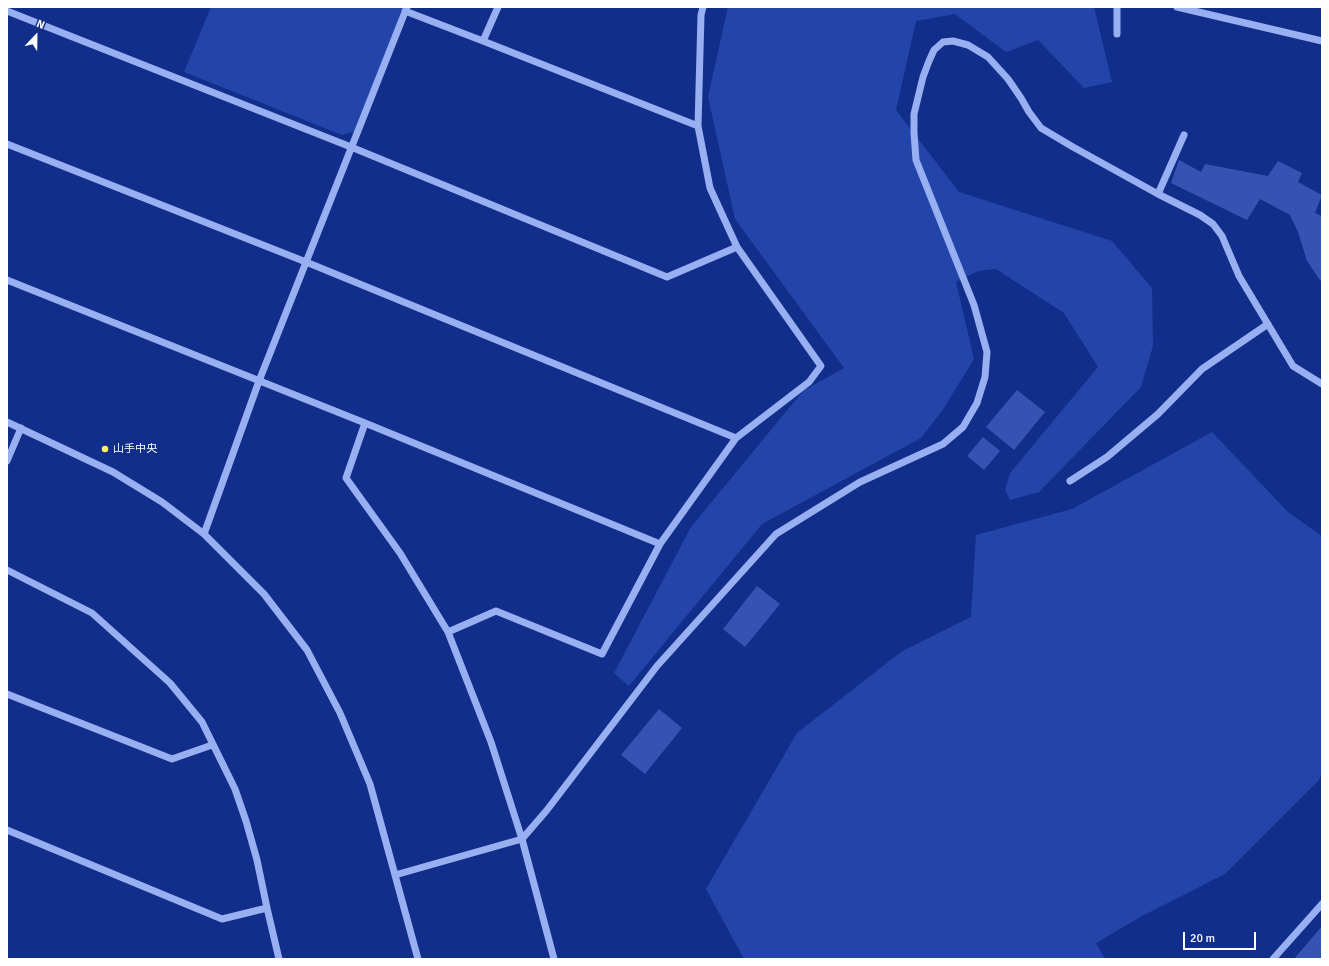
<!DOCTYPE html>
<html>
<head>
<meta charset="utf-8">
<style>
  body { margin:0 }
  #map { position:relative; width:1329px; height:966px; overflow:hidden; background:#122e8b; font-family:Signika,sans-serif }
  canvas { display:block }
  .frame { position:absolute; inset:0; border:8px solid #fff; pointer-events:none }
  .north { position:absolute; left:16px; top:16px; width:40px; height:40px; -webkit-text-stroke:3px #122e8b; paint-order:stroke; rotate:22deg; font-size:11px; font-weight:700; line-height:16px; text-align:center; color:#fff }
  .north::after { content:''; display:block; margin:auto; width:14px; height:18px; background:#fff; clip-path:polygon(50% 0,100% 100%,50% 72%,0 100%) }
  .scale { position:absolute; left:1183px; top:932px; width:73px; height:18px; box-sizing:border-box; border:2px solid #fff; border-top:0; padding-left:5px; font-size:12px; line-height:14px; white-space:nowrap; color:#fff; -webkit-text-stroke:3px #122e8b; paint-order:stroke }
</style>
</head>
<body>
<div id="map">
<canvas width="1329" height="966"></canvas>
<div class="frame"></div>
<div class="north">N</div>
<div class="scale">20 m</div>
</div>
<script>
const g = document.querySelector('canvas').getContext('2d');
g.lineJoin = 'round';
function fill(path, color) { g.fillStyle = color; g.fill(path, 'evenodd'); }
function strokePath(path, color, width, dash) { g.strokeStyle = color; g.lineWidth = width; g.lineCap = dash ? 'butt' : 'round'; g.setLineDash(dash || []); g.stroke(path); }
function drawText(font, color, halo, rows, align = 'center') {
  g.font = font + ' Signika,"Noto Sans JP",sans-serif'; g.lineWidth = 3; g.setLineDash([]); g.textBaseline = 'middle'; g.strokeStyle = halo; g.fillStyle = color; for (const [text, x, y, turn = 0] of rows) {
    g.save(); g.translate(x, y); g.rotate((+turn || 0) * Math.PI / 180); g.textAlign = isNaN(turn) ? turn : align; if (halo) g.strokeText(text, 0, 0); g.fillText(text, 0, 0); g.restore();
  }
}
const green = new Path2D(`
  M211,7H404L355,131L342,135L184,72Z
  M728,7H1094L1112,82L1084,88L1038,40L1006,52L955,14L916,21L896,110L959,192L1112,241L1152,288L1153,346L1141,387L1039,492L1010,500L1005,490L1010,473L1098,367L1064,313L996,269L978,271L956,282L974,359L942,411L921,438L762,524L629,686L614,673L691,527L803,391L844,368L735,219L708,97Z
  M1212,432L1288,512L1322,536V771L1319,780L1225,874L1142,916L1096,943L1105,959H744L706,889L797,733L901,652L971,617L976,535L1072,509Z`);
const building = new Path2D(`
  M1179,160L1201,172L1205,164L1268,176L1278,161L1302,173L1298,182L1322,195L1315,213L1322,216V283L1307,261L1298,232L1290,215L1260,199L1247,220L1171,183Z
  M1017,390L1045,412L1014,450L986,427Z
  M983,437L1000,451L984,470L967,456Z
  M757,586L780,604L745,647L723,629Z
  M659,709L682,728L645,774L621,755Z
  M1322,926V959H1294Z`);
const minor = new Path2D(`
  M498,7L483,41L698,126
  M703,7L701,15L698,126L710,188L737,247
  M1177,7L1322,41
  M7,11L351,147L667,277L737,247L821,366L809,382L736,438
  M405,11L483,41
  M1117,34V7
  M7,144L306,262L736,438L660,544L365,423L7,280
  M1158,194L1184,135
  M7,422L113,472L162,502L204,534L264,594L307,650L340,713L370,784L418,959
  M365,423L346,478L400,553L448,632L491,742L522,839L554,959
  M7,461L21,428
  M1070,481L1107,457L1158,414L1202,369L1268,324
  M204,534L259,381L407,7
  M7,570L92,613L170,683L202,722L235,789L246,821L257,860L267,908L222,919L7,830
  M448,632L496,611L602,654L660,544
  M7,694L172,759L212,745
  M395,875L522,839L547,810L657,666L776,534L860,482L943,444L963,427L977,403L985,377L987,352L974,305L916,160L914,133V114L923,77L929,61L934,50L943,42L953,41L968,45L988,57L1008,79L1021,98L1029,112L1041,128L1073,147L1158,194L1200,215L1213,224L1222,236L1239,276L1293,366L1322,384
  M267,908L279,959
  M1273,959L1322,904`);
const markers = [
  [105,449,4,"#fff058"]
];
const poiNames = [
  ["山手中央",113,449]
];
fill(green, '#2345aa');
fill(building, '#3554b2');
strokePath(minor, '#98aff1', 7);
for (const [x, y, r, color] of markers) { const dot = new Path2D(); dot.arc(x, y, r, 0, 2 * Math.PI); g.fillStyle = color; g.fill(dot); strokePath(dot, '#122e8b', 1.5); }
drawText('11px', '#fff', '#122e8b', poiNames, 'left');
</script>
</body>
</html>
